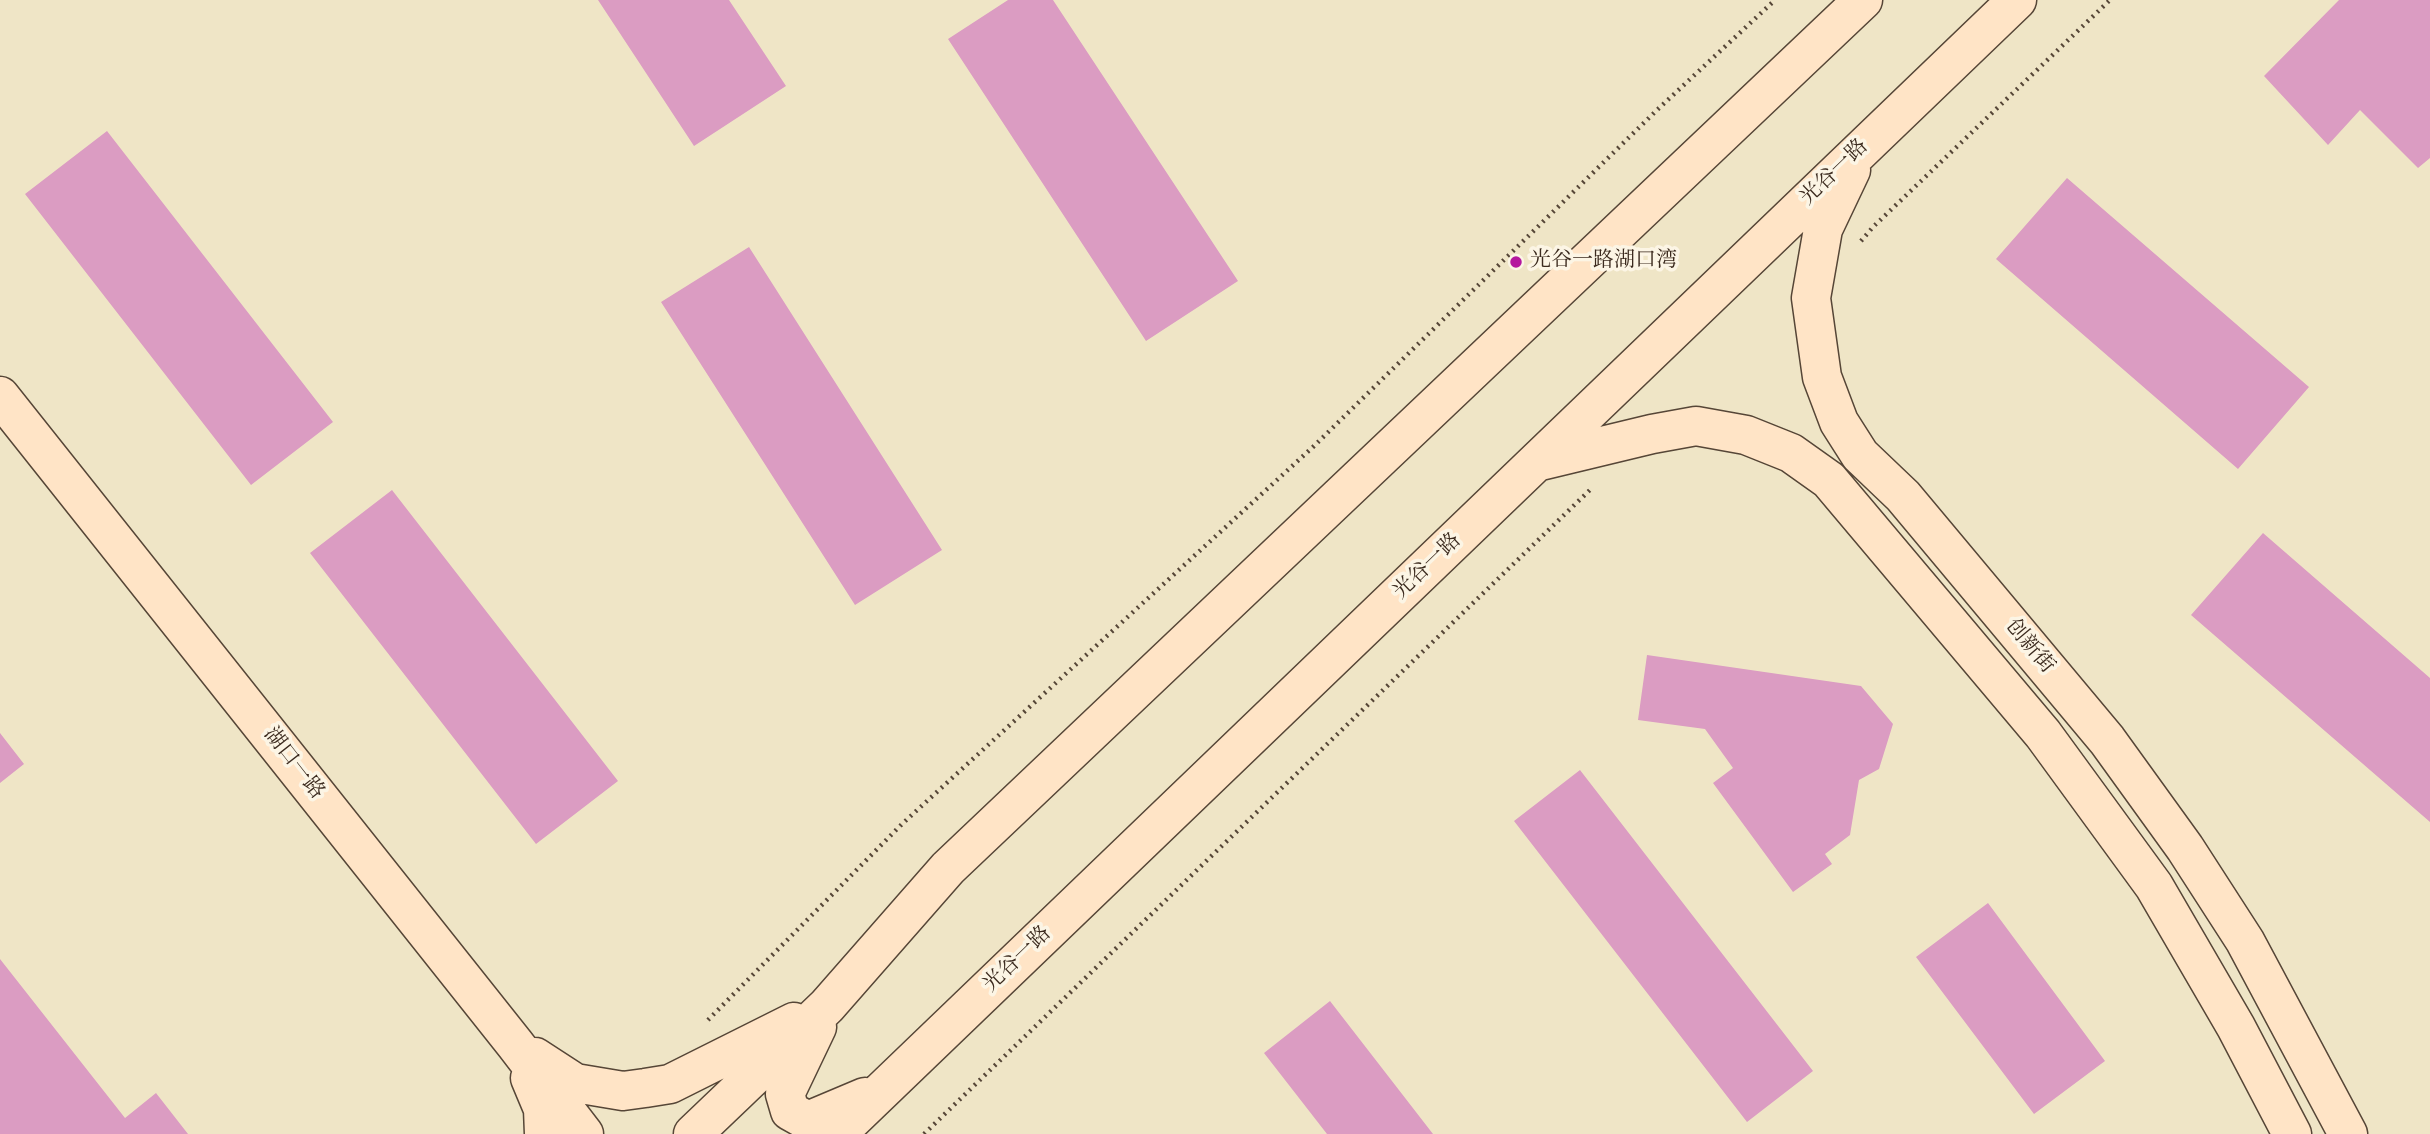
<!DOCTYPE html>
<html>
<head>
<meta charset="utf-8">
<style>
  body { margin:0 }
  canvas { display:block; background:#efe5c6 }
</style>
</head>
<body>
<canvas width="2430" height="1134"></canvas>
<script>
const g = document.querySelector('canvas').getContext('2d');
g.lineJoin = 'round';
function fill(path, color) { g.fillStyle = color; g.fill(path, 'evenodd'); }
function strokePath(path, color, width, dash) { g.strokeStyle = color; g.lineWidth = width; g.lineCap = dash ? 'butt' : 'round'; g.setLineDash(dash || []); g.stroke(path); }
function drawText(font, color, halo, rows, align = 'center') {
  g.font = font + ' "IM FELL DW Pica","Noto Serif SC",serif'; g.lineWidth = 7; g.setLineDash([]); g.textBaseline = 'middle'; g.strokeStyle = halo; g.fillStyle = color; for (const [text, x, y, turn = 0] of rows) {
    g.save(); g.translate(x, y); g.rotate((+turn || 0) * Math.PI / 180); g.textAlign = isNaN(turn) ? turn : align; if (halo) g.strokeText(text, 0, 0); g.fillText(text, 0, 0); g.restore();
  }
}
const building = new Path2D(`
  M598,0H729L786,86L694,146Z
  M1008,0H1053L1238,281L1146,341L948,39Z
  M2339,0H2430V158L2418,168L2360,110L2328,145L2264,76Z
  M107,131L333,422L251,485L25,194Z
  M2067,178L2309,387L2238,469L1996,259Z
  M749,247L942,550L855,605L661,302Z
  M392,490L618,781L536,844L310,553Z
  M2263,533L2430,678V822L2191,615Z
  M1647,655L1861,686L1893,724L1879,769L1859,780L1850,835L1825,854L1832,864L1793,892L1713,783L1733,768L1705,729L1638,720Z
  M0,733L24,764L0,783Z
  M1580,770L1813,1071L1747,1122L1514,821Z
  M1988,903L2105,1061L2034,1114L1916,957Z
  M0,959L125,1118L156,1093L188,1134H0Z
  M1330,1001L1433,1134H1327L1264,1053Z`);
const path = new Path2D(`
  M1861,241L1873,227L2110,0
  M708,1020L902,824L1314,446L1657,110L1775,0
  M924,1134L1593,487`);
const secondary = new Path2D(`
  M1851,170L1823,229L1811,298L1822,377L1839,422L1860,455L1903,496L2107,740L2185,848L2245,941L2348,1134
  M0,396L515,1044L584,1134
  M1540,461L1652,434L1696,426L1746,435L1791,453L1829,480L2043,734L2154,886L2236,1027L2292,1134
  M817,1027L785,1094L790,1111L808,1121L865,1097
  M535,1057L575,1083L623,1091L645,1088L670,1084L794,1022
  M530,1078L543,1109L544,1134
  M693,1134L827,1006L948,868L1863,0
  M837,1134L2017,0`);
const markers = [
  [1516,262,7,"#b5179e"]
];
const streetNames = [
  ["光谷一路",1835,173,-44],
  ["光谷一路",1428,567,-44],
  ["创新街",2029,647,50],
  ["湖口一路",293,764,52],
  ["光谷一路",1018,960,-44]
];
const poiNames = [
  ["光谷一路湖口湾",1530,262]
];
fill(building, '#db9cc2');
strokePath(secondary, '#564637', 41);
strokePath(path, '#564637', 4.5, [2, 5]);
strokePath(secondary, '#ffe4c6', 38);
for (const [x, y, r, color] of markers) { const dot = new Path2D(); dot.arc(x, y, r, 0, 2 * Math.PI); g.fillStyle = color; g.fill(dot); strokePath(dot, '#fcf5e5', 2.5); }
drawText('21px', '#3b2a1e', '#fcf5e5', streetNames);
drawText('21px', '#3b2a1e', '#fcf5e5', poiNames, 'left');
</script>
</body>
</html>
